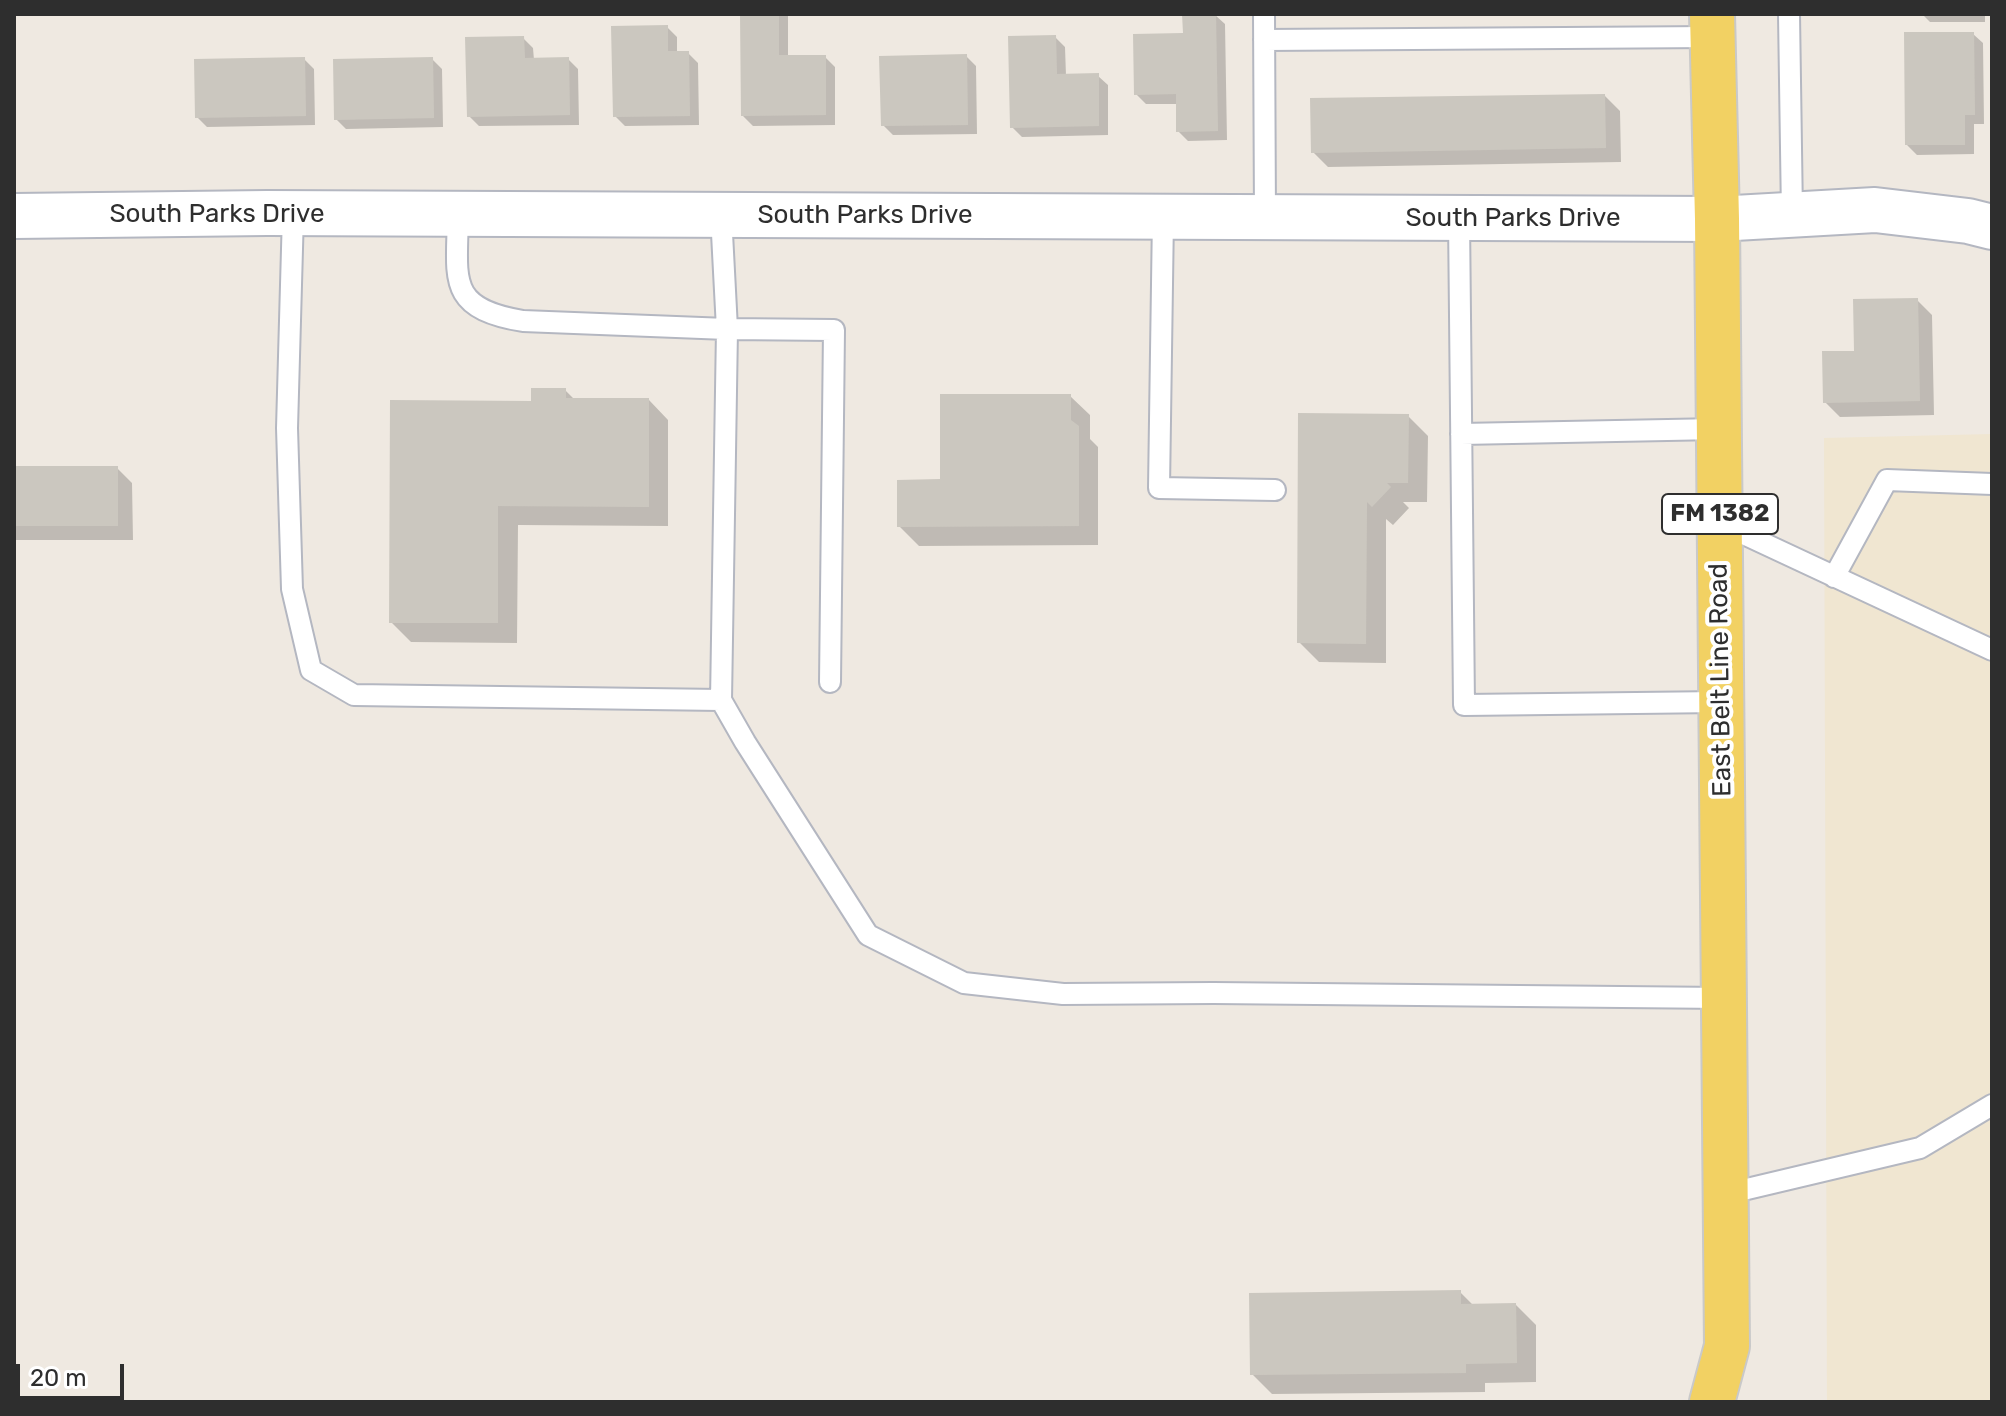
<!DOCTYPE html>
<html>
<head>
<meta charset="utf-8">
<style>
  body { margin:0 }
  #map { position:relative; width:2006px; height:1416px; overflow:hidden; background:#efe9e1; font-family:Rubik,sans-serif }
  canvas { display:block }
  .frame { position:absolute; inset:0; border:16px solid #2e2e2e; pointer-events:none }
  .scale { position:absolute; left:16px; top:1364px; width:108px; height:36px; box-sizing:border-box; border:4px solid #2e2e2e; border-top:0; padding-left:10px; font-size:24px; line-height:28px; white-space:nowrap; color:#2e2e2e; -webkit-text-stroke:6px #fff; paint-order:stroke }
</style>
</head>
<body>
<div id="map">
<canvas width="2006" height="1416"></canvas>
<div class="frame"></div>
<div class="scale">20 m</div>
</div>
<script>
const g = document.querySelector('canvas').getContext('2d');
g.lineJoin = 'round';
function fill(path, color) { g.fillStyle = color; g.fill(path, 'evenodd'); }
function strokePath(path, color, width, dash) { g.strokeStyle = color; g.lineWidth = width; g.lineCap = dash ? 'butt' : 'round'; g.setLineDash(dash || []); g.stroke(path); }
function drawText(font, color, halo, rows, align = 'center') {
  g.font = font + ' Rubik,sans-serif'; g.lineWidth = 8; g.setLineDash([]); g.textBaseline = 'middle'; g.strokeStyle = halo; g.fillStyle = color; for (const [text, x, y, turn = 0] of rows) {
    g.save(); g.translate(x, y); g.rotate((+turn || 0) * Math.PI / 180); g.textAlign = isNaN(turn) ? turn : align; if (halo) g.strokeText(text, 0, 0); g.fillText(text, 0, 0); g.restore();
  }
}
const education = new Path2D(`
  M1992,434V1402H1827L1824,438Z`);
const shadow = new Path2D(`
  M742,14H788V57H825L835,67V125L753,126L743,116Z
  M1922,14H1985V22H1930Z
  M1215,15L1225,24L1227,140L1188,141L1178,131V104H1146L1136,94L1185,35Z
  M667,27L677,37V53H688L698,63L699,125L625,126L615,116Z
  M1973,34L1983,43L1984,124H1974V154L1917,155L1907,145Z
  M1055,37L1065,47L1066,76H1098L1108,85V135L1022,137L1012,127Z
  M523,38L533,48L534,60L568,59L578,69L579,125L479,126L469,116Z
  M966,56L976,66L977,134L893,135L883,125Z
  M304,59L314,69L315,125L207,127L197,117Z
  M432,59L442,69L443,127L346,129L336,119Z
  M1605,96L1620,111L1621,162L1328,167L1313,152Z
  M1917,300L1932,315L1934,415L1840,417L1825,402L1856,353Z
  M565,390L575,400H649L668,420V526L518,525L517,643L411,642L391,622L533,403Z
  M1070,396L1090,415V439L1098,447V545L919,546L899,526L942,481Z
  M1408,416L1428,436L1427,502H1403L1409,508L1393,525L1386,519V663L1319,662L1299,642Z
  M14,468H117L132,483L133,540H14Z
  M1460,1292L1474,1306L1516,1305L1536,1325V1382L1485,1383V1392L1272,1394L1252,1374Z`);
const building = new Path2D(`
  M740,14H779V55H826V115L741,116Z
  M1182,14H1216L1218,131L1176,132V94L1134,95L1133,34L1183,33Z
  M668,25V51H689L690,116L613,117L611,26Z
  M1904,32H1974L1975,115H1965V145H1905Z
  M1056,35L1057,74L1099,73V126L1010,128L1008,36Z
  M524,36L525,58L569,57L570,115L467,117L465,37Z
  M967,54L968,125L881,126L879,56Z
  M305,57L306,116L195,118L194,59Z
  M433,57L434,118L334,120L333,59Z
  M1605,94L1606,148L1311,153L1310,98Z
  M1918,298L1920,401L1823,403L1822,351H1854L1853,299Z
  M531,388H566V398H649V507L498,506V623H389L390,400L531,401Z
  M940,394H1071V420L1079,426V526L897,527V480L940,479Z
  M1298,413L1409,414L1408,483H1387L1391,487L1372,507L1367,502L1366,644L1297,643Z
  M14,466H118V526H14Z
  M1461,1290V1304L1516,1303L1517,1363L1466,1364V1373L1250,1375L1249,1293Z`);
const lane = new Path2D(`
  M1264,14L1265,217
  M1789,14L1792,215
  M1264,40L1713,37
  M293,213L287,428L292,589L311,670L354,695L721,700L727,329L721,214
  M458,213C457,280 446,308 523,321L727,329L834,330L830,682
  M1163,216L1159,488L1275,490
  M1459,218L1464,705L1721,702
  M1461,434L1719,429
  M1720,523L1992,650
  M1834,577L1887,480L1992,484
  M721,700L745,742L868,935L964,983L1063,994L1213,993L1724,998
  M1726,1194L1920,1148L1992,1105`);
const secondary = new Path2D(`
  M14,216L267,213L1717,219L1875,210L1968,221L1992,227`);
const primary = new Path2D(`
  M1712,14L1717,219L1727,1346L1712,1402`);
const shields = [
  [1720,514,116]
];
const shieldNames = [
  ["FM 1382",1720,514]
];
const streetNames = [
  ["South Parks Drive",217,214],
  ["South Parks Drive",865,215],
  ["South Parks Drive",1513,218],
  ["East Belt Line Road",1721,680,-91]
];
fill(education, '#f0e6d1');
fill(shadow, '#0003');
fill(building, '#cbc7bf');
strokePath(lane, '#b4b7c1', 24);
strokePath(secondary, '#b4b7c1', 48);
strokePath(primary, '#c9c9c9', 48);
strokePath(lane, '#fff', 20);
strokePath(secondary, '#fff', 44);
strokePath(primary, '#f2d163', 44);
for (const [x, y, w] of shields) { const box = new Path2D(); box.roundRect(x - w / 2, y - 20, w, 40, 6); g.fillStyle = '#fff'; g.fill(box); strokePath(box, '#2e2e2e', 2); }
drawText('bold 24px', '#2e2e2e', null, shieldNames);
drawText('26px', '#2e2e2e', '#fff', streetNames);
</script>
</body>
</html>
